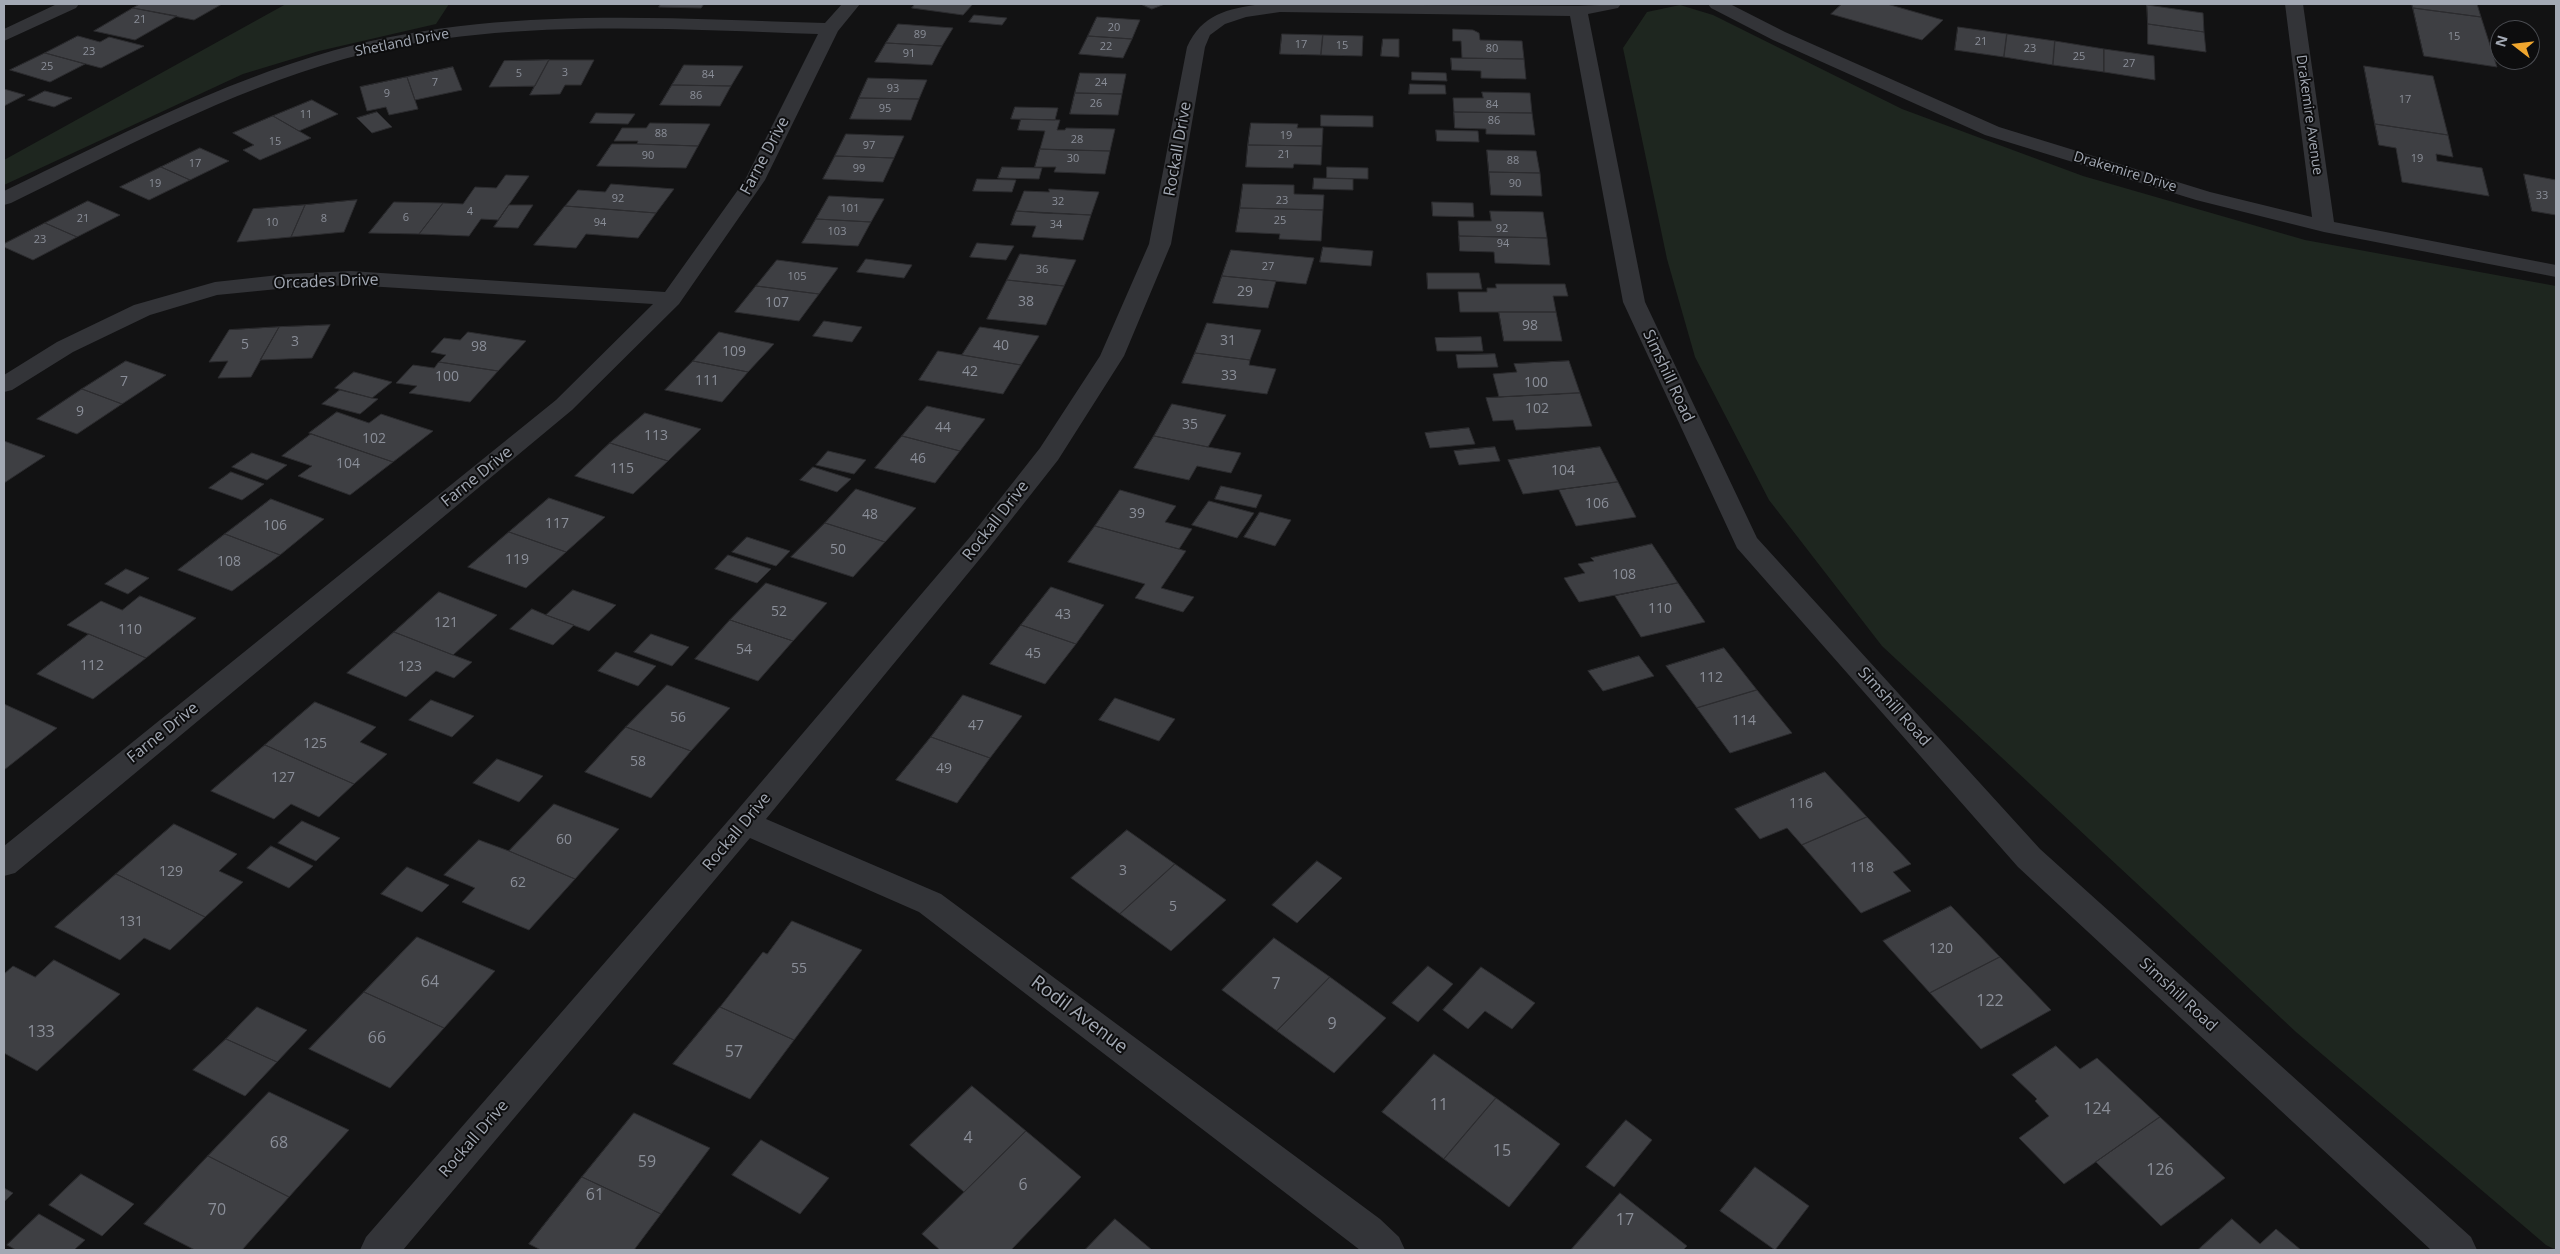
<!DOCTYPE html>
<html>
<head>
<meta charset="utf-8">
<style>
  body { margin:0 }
  #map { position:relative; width:2560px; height:1254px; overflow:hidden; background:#121213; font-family:"Open Sans",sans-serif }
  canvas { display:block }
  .frame { position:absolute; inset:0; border:5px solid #a3a9b4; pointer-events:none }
  .north { position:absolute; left:2490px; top:20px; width:50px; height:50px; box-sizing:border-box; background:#0d0d0e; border:1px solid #494b50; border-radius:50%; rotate:286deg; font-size:14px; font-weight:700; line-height:20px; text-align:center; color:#a3a9b4 }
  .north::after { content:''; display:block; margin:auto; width:18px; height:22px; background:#f0a62e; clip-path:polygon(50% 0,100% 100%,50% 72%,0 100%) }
</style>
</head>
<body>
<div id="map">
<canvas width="2560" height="1254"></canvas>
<div class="frame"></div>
<div class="north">N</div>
</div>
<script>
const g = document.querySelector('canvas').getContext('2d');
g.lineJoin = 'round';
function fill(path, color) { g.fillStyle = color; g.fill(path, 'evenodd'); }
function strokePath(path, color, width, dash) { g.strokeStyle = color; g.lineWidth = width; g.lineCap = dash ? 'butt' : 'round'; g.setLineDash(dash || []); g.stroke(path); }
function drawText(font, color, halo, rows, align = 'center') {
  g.font = font + ' "Open Sans",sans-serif'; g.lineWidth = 4; g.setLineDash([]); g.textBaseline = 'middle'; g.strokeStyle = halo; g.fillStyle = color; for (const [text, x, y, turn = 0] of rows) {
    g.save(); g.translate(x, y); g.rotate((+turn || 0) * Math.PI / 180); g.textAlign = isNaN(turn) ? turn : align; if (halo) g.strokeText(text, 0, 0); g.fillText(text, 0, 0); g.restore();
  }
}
const green = new Path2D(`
  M286,4H449L436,24L319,51L243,74L4,185V160Z
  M1680,5L1713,15L1902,109L2083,176L2305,240L2556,286V1250L2546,1245L2296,1032L1882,646L1769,500L1695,357L1667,259L1623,48L1647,12Z`);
const building = new Path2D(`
  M140,4H222L194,20L133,8Z
  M661,4H704L701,8L659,7Z
  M915,4H973L963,15L912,8Z
  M1141,4H1165L1152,9Z
  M1842,4H1887L1943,20L1922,40L1831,14Z
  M2412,4H2477L2481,17L2413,8Z
  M2147,5L2203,13L2204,32L2148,24Z
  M133,8L177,16L135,40L94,31Z
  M2413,8L2481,17L2497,67L2424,56Z
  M974,15L1007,18L1002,25L969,22Z
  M1097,17L1140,20L1132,39L1088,36Z
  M898,24L953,28L942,46L886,43Z
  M2148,24L2204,32L2206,52L2148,44Z
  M1958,27L2007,34L2004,57L1955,50Z
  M1453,29L1473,30L1479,33L1480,40L1522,41L1524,59L1462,58L1461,41H1453Z
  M1282,34L1323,35L1321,55L1280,54Z
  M2007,34L2055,41L2053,65L2004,57Z
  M1323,35L1363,36L1362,56L1321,55Z
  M78,36L100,42L109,37L144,46L101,68L45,53Z
  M1088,36L1132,39L1123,58L1079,54Z
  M1383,39H1399V57L1381,56Z
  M2055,41L2104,49V72L2053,65Z
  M886,43L942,46L932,65L875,62Z
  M2104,49L2154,56L2155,80L2104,72Z
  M45,53L85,64L50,82L10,70Z
  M1451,58L1524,59L1526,79L1481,78V71L1452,70Z
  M549,60H594L581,85H565L560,94L530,95Z
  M549,60L535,86L489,87L504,61Z
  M684,65L743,66L731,86L672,85Z
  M2364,66L2433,76L2448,135L2375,124Z
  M453,67L462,90L415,100L407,77Z
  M1412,72L1446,73L1447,81L1412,80Z
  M1080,73L1126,74L1122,94L1075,93Z
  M407,77L418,109L389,115L386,107L367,111L360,87Z
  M868,78L927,80L919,99L859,98Z
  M1410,84L1445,85L1446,94H1409Z
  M672,85L731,86L720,106L660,105Z
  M4,89L25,95L4,106Z
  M45,91L72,98L54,107L28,100Z
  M1482,92L1530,93L1532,113L1454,112L1453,98H1483Z
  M1075,93L1122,94L1118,115L1070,114Z
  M859,98L919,99L911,120L850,119Z
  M312,100L338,114L299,131L273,116Z
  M1015,107L1058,108L1055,120L1011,119Z
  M377,112L392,127L372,133L357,118Z
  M1454,112L1532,113L1535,135L1486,134V129L1455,128Z
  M596,113L635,114L628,124L590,123Z
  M1321,115L1373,116V127L1321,126Z
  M273,116L311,138L260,160L243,150L254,145L233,133Z
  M1021,119L1060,120L1057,130H1065L1066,128L1115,129L1110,151L1040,149L1045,131L1018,130Z
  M650,123L710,124L698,146L637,144L638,141H614L622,128H646Z
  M1251,123L1298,124L1297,128H1323L1322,146L1248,145Z
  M2375,124L2448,135L2453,157L2436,154L2437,161L2482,168L2489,196L2402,182L2396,148L2379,145Z
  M1436,130L1478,131L1479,142L1437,141Z
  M846,134L904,136L894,158L835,156Z
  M612,144H637L698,146L686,168L597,166Z
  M1248,145L1322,146L1321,165L1294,164L1293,168L1246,167Z
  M200,148L229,161L190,180L161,167Z
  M1040,149L1061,150L1110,151L1105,174L1054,172L1056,167H1035Z
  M1487,150L1536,151L1540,173L1489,172Z
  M835,156L894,158L883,182L823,179Z
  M161,167L190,180L149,200L120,187Z
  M1002,167L1042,168L1039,179L998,178Z
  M1327,167L1368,168V179L1327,178Z
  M1489,172L1540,173L1542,196L1491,195Z
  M2524,174L2556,180V215L2532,211Z
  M506,175L529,176L498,220L481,219L469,236L419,234L443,203L463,204L475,187L496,188Z
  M1314,178L1353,179V190L1313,189Z
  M977,179L1016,180L1012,192L973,191Z
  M611,184L674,189L656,213L565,206L578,190L605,192Z
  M1243,184L1294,185V194L1324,195L1323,210L1240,208Z
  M1049,189L1099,192L1091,215L1016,211L1024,191L1049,192Z
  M829,196L884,199L871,222L816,219Z
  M357,200L344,232L291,237L305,205Z
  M88,201L120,215L77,237L45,223Z
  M394,202L443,203L419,234L369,233Z
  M1432,202L1473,203L1474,217L1433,216Z
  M305,205L291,237L237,242L253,209Z
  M509,205H533L518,228L494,227Z
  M565,206L593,208L656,213L638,238L586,234L576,248L534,245Z
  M1240,208L1323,210L1321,241L1279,239L1280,234L1236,232Z
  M1016,211L1041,213L1091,215L1083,240L1032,237L1036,226L1011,225Z
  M1490,211L1543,212L1547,238L1459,236L1458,221H1491Z
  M816,219L871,222L858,246L802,243Z
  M45,223L77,237L33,260L4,247V244Z
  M1459,236L1547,238L1550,265L1495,263L1494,252L1460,251Z
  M977,243L1014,246L1006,260L970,257Z
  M1323,247L1373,251L1371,266L1320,262Z
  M1231,250L1314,258L1306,284L1222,276Z
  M1020,254L1076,260L1064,286L1007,280Z
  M866,259L912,265L904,278L857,272Z
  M777,260L838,268L819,294L756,286Z
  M1427,273H1479L1482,289H1428Z
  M1222,276L1276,281L1268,308L1213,303Z
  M1007,280L1064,286L1046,325L987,319Z
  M1496,284H1565L1568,296H1553L1556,312H1460L1458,292H1487V288H1496Z
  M756,286L819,294L799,321L735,312Z
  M1499,312H1556L1562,341H1504Z
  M824,321L862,327L852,342L813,336Z
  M1207,323L1261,330L1250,360L1195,353Z
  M330,325L312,358L260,360L279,327Z
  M279,327L251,377L218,378L228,361L209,362L229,330Z
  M980,327L1039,336L1021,365L962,355Z
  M468,332L526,341L498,371L439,362L446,355L431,352L444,338L460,340Z
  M719,332L774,344L748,372L693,361Z
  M1481,337L1483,351H1437L1435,338Z
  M938,351L962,355L1021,365L1003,394L919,380Z
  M1195,353L1250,360L1249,365L1276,369L1267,394L1182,383Z
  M1495,354L1498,367L1458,368L1456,355Z
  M126,361L166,375L122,404L82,389Z
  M693,361L748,372L722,402L665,390Z
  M1569,361L1580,393L1499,397L1493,374L1517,372L1514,364Z
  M439,362L498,371L470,402L409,393L417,386L396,383L413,365L434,368Z
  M354,372L392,382L372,398L335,388Z
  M82,389L122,404L77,434L37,419Z
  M340,390L372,398L378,399L360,414L322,404Z
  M1580,393L1592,426L1516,430L1513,420L1493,421L1486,398Z
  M1172,404L1226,415L1208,447L1154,436Z
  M927,406L985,419L960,451L902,436Z
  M337,412L369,423L381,414L433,431L393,462L309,433Z
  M645,413L701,429L668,461L610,443Z
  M1469,428L1475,444L1430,448L1425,433Z
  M311,434L340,444L393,462L350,495L298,476L312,466L282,456Z
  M902,436L960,451L935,483L875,468Z
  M1154,436L1208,447L1241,453L1231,473L1197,466L1189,480L1134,468Z
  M4,441L45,456L4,483Z
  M610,443L668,461L633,494L575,476Z
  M1495,447L1500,461L1459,465L1454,451Z
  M1600,447L1618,482L1523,494L1508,460Z
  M828,451L866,460L854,474L816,465Z
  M252,453L287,465L267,480L232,467Z
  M813,467L851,479L837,492L800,480Z
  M231,472L264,484L242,500L209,488Z
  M1618,482L1636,517L1576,526L1559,490Z
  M1221,486L1262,495L1256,508L1215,499Z
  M856,489L916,508L885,542L825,523Z
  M1120,490L1176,506L1165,522L1192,529L1179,549L1095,526Z
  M549,498L605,517L566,552L509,532Z
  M271,499L324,519L280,555L225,534Z
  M1209,501L1254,513L1237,538L1192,525Z
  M1260,512L1291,520L1275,546L1244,537Z
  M825,523L885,542L853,577L791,557Z
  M1095,526L1186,551L1161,588L1194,597L1183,612L1135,598L1145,584L1068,562Z
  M509,532L566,552L526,588L468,567Z
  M225,534L280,555L232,591L178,570Z
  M747,537L790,551L776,566L732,552Z
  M1652,544L1678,583L1579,602L1564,578L1585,573L1578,564L1594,561L1591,558Z
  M728,555L771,569L757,583L715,569Z
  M126,569L149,578L128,594L105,584Z
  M766,583L827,603L793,641L730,620Z
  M1678,583L1705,622L1641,637L1615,596Z
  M1051,587L1104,605L1076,644L1021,625Z
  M573,590L616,605L589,631L546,615Z
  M439,592L497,615L453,655L394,632Z
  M140,596L196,618L146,658L67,625L101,601L122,610Z
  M532,609L546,615L574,625L553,645L510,629Z
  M730,620L793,641L758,681L695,659Z
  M1021,625L1076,644L1045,684L990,664Z
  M394,632L453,655L472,662L454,678L436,671L406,697L347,673Z
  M89,634L146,658L93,699L37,674Z
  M651,634L689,647L672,666L634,652Z
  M1724,648L1757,690L1697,708L1666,666Z
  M616,652L656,666L638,686L598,671Z
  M1639,656L1654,676L1603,691L1588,671Z
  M667,685L730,708L691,751L626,727Z
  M1757,690L1792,733L1730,753L1697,708Z
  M963,695L1022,716L990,758L931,737Z
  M1115,698L1175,719L1159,741L1099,720Z
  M431,700L474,716L452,737L409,720Z
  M315,702L376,727L360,742L387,754L354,784L265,745Z
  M4,704L57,728L4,770Z
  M626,727L691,751L651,798L585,772Z
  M931,737L990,758L957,803L896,780Z
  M265,745L326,772L354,784L319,817L291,804L274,819L211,791Z
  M497,759L543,776L519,802L473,783Z
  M1825,772L1867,817L1802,845L1787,828L1760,839L1735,809Z
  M554,804L619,829L575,879L509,851Z
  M1867,817L1911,864L1893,872L1911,891L1861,913L1802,845Z
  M302,821L340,838L316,861L278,843Z
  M174,824L237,854L219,871L243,882L205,917L116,874Z
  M1127,830L1175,864L1120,914L1071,878Z
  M479,840L509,851L575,879L529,930L462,902L475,888L444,875Z
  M271,846L313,866L289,888L247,868Z
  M1317,861L1342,878L1297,923L1272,905Z
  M1175,864L1226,900L1171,951L1120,914Z
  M407,867L449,885L422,912L381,894Z
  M116,874L180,905L205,917L170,950L144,938L120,960L55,927Z
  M1951,906L2000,957L1930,993L1883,941Z
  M792,921L862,950L794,1040L720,1007L763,952L767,954Z
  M417,937L495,971L444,1028L364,992Z
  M1274,938L1330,977L1277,1031L1222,990Z
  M2000,957L2051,1010L1981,1049L1930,993Z
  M54,960L120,994L37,1071L4,1053V974L13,966L35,977Z
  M1428,966L1453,984L1418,1022L1392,1003Z
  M1481,967L1535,1003L1512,1029L1485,1011L1468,1029L1443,1010Z
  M1330,977L1386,1018L1334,1073L1277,1031Z
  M364,992L444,1028L390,1088L309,1049Z
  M257,1007L307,1030L277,1062L226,1039Z
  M720,1007L794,1040L750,1099L673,1064Z
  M226,1039L277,1062L245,1096L193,1070Z
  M2056,1046L2080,1069L2097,1058L2160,1117L2064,1184L2019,1138L2049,1116L2035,1101L2037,1099L2012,1075Z
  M1434,1054L1496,1098L1444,1159L1382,1112Z
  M972,1086L1026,1131L964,1192L910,1145Z
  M269,1092L349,1130L289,1197L208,1156Z
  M1496,1098L1560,1144L1509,1207L1444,1159Z
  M634,1113L710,1148L661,1214L582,1177Z
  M2160,1117L2225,1178L2161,1226L2096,1162Z
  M1626,1120L1652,1140L1614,1187L1586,1167Z
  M1026,1131L1081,1177L1011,1250H940L922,1234Z
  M761,1140L829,1178L800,1214L732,1175Z
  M208,1156L289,1197L242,1250H195L144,1224Z
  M1755,1167L1809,1206L1775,1250L1720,1211Z
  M81,1174L134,1204L102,1236L49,1205Z
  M582,1177L661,1214L634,1250H541L529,1244Z
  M4,1188L13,1193L4,1202Z
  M1620,1193L1687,1246L1683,1250H1571Z
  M39,1214L85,1240L74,1250H16L7,1245Z
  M1115,1219L1152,1250H1085Z
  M2232,1219L2260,1244L2276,1229L2301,1250H2198Z`);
const minor = new Path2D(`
  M57,4H79L76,8L4,41V29Z
  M842,4H860L838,31L765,180L679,304L572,410L15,873L4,876V846L556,400L653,304L351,285L288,288L217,295L150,315L73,352L12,390L4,392V375L57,342L134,305L215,282L288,274L351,271L665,292L745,180L818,34C665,29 493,17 344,59C227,92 120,150 11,203L4,205V191C112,139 218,83 335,50C493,6 663,18 825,23Z
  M1261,4L1578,6L1621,4L1618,8L1588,14L1645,302L1757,538L2040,849L2471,1237L2477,1250H2431L2018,867L1737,548L1623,302L1570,16L1280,12L1246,17L1225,24L1210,35L1205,47L1171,244L1124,356L1058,460L988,549L766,819L941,894L1380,1219L1399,1237L1405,1250H1360L919,912L750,838L403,1250H360L366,1237L734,814L970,537L1040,448L1100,356L1149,244L1187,47C1202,14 1227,9 1261,4Z
  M1708,4H1730L1785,32L1999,127L2210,192L2312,217L2285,4H2303L2334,222L2556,265V277L2324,232L2196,200L1985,135L1773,40L1711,8Z`);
const farNumbernames = [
  ["21",140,20],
  ["20",1114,28],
  ["89",920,35],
  ["15",2454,37],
  ["21",1981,42],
  ["17",1301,45],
  ["15",1342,46],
  ["22",1106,47],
  ["80",1492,49],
  ["23",2030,49],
  ["23",89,52],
  ["91",909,54],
  ["25",2079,57],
  ["27",2129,64],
  ["25",47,67],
  ["3",565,73],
  ["5",519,74],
  ["84",708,75],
  ["7",435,83],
  ["24",1101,83],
  ["93",893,89],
  ["9",387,94],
  ["86",696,96],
  ["17",2405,100],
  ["26",1096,104],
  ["84",1492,105],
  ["95",885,109],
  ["11",306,115],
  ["86",1494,121],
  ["88",661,134],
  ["19",1286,136],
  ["28",1077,140],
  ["15",275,142],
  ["97",869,146],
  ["21",1284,155],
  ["90",648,156],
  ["30",1073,159],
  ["19",2417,159],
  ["88",1513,161],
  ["17",195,164],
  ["99",859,169],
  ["19",155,184],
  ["90",1515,184],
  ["33",2542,196],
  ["92",618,199],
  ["23",1282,201],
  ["32",1058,202],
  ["101",850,209],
  ["4",470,212],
  ["6",406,218],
  ["21",83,219],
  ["8",324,219],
  ["25",1280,221],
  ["10",272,223],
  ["94",600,223],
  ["34",1056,225],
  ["92",1502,229],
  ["103",837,232],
  ["23",40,240],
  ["94",1503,244],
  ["27",1268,267],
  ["36",1042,270],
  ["105",797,277]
];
const farStreetnames = [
  ["Shetland Drive",402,43,-11],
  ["Drakemire Avenue",2309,115,82],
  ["Drakemire Drive",2125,172,17]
];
const numberNames = [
  ["29",1245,292],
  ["38",1026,302],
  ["107",777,303],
  ["98",1530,326],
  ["31",1228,341],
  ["3",295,342],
  ["5",245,345],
  ["40",1001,346],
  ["98",479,347],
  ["109",734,352],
  ["42",970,372],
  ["33",1229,376],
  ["100",447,377],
  ["111",707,381],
  ["7",124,382],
  ["100",1536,383],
  ["102",1537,409],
  ["9",80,412],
  ["35",1190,425],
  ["44",943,428],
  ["113",656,436],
  ["102",374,439],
  ["46",918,459],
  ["104",348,464],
  ["115",622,469],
  ["104",1563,471],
  ["106",1597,504],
  ["39",1137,514],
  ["48",870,515],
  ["117",557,524],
  ["106",275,526],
  ["50",838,550],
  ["119",517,560],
  ["108",229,562],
  ["108",1624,575],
  ["110",1660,609],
  ["52",779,612],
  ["43",1063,615],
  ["121",446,623],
  ["110",130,630],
  ["54",744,650],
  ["45",1033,654],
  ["112",92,666],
  ["123",410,667],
  ["112",1711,678],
  ["56",678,718],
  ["114",1744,721],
  ["47",976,726],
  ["125",315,744],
  ["58",638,762],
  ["49",944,769],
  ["127",283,778],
  ["116",1801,804],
  ["60",564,840],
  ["118",1862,868],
  ["3",1123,871],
  ["129",171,872],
  ["62",518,883],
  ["5",1173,907],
  ["131",131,922],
  ["120",1941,949],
  ["55",799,969]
];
const streetNames = [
  ["Rockall Drive",1178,149,-80],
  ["Farne Drive",765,156,-62],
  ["Orcades Drive",326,282,-2],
  ["Simshill Road",1668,376,65],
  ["Farne Drive",477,477,-39],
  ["Rockall Drive",996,521,-52],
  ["Simshill Road",1894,707,48],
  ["Farne Drive",163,733,-39],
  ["Rockall Drive",737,832,-50],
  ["Simshill Road",2178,995,43],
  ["Rockall Drive",474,1139,-49]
];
const nearNumbernames = [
  ["64",430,982],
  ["7",1276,984],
  ["122",1990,1001],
  ["9",1332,1024],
  ["133",41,1032],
  ["66",377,1038],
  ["57",734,1052],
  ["11",1439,1105],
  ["124",2097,1109],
  ["4",968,1138],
  ["68",279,1143],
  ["15",1502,1151],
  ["59",647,1162],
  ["126",2160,1170],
  ["6",1023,1185],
  ["61",595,1195],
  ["70",217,1210],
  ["17",1625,1220]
];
const nearStreetnames = [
  ["Rodil Avenue",1079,1015,37]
];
fill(green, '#1e261f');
fill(building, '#3e3f43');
strokePath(building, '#2c2c2f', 1);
fill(minor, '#333438');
drawText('11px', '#8a8e98', null, farNumbernames);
drawText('14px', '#a3a9b4', '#0d0d0e', farStreetnames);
drawText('14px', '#8a8e98', null, numberNames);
drawText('16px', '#a3a9b4', '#0d0d0e', streetNames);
drawText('16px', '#8a8e98', null, nearNumbernames);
drawText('19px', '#a3a9b4', '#0d0d0e', nearStreetnames);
</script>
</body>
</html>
